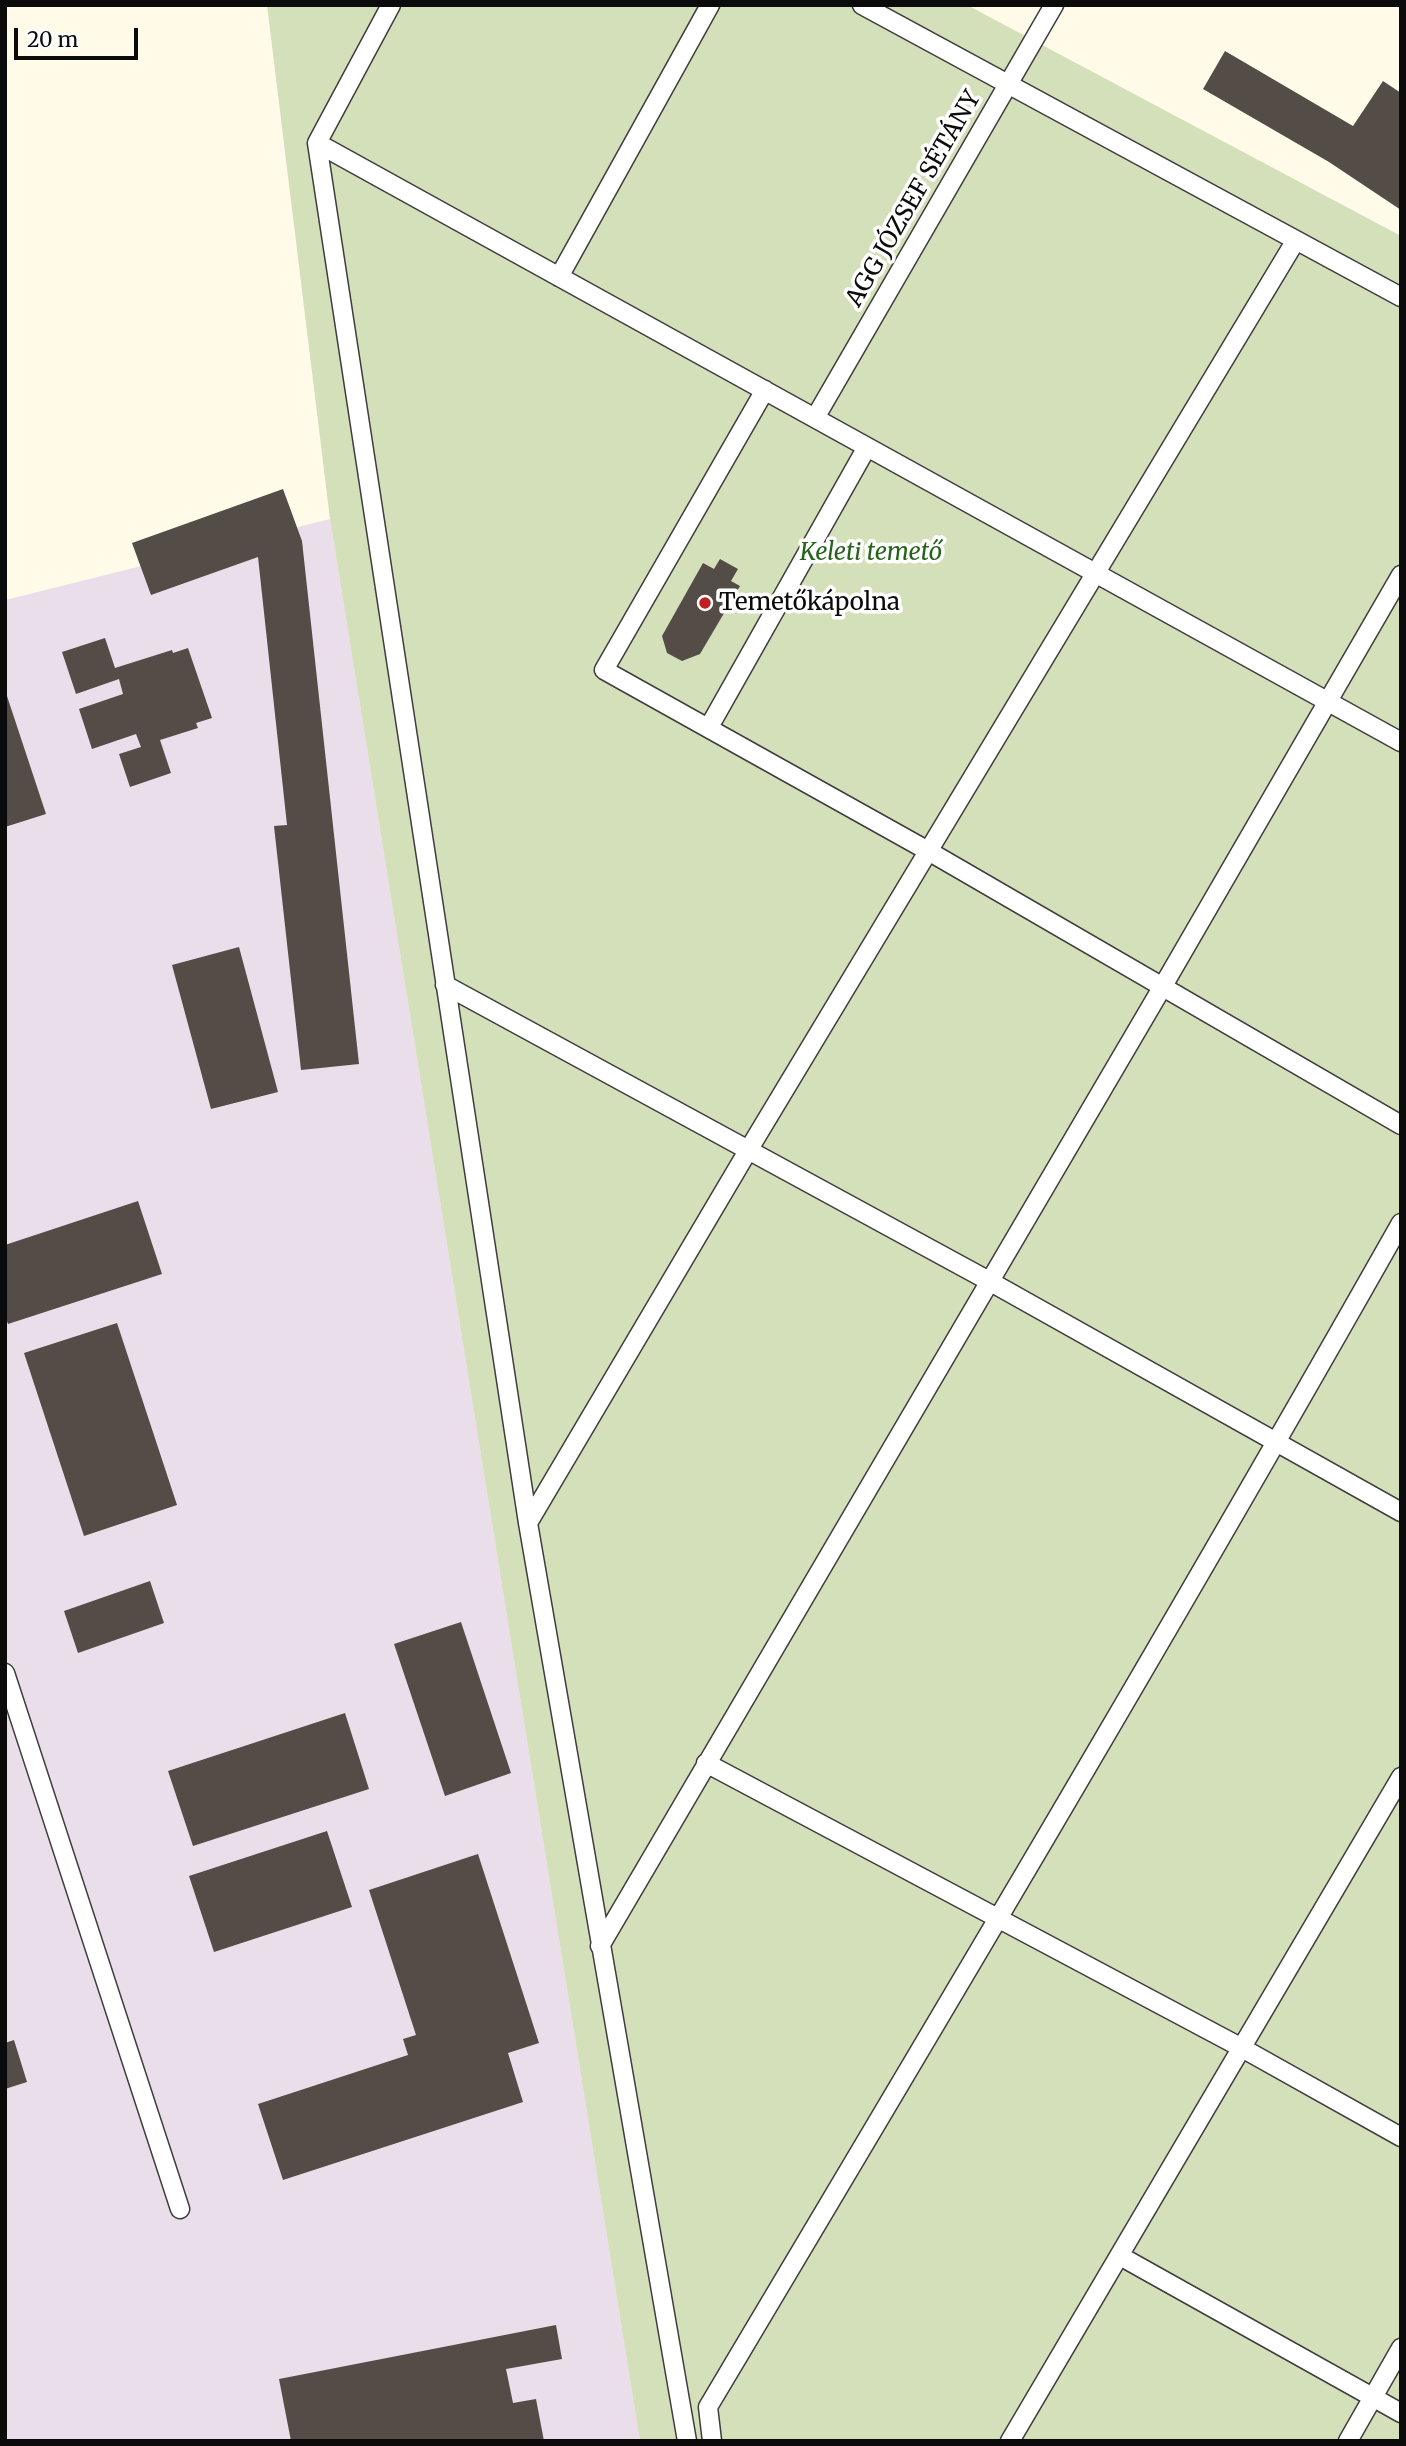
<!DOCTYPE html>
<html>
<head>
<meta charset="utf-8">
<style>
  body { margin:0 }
  #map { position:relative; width:1406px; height:2446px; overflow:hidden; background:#fffbe8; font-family:Merriweather,serif }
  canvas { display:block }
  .frame { position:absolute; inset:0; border:7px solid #0b0b0b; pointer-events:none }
  .scale { position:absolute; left:14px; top:28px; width:124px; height:32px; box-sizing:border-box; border:4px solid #0b0b0b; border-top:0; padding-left:9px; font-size:21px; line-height:24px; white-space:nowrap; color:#0b0b0b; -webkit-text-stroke:5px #fff; paint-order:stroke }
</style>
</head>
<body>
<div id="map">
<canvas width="1406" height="2446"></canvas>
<div class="frame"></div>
<div class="scale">20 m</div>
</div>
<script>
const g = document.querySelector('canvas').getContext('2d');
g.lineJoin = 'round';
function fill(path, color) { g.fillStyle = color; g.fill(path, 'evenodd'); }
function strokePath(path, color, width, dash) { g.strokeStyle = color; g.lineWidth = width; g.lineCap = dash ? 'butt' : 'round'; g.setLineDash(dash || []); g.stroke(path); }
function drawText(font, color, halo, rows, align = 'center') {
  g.font = font + ' Merriweather,serif'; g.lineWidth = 7; g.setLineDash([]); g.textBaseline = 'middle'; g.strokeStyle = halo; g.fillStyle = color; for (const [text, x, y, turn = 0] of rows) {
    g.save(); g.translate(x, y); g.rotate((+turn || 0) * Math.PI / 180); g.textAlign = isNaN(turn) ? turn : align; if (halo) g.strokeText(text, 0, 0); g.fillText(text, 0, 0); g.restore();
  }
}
const industrial = new Path2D(`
  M330,519L640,2441H5V600Z`);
const cemetery = new Path2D(`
  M267,5H967L1401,236V2441H640L330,519Z`);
const building = new Path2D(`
  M1225,51L1353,126L1383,81L1401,93V210L1329,162L1203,89Z
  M283,489L302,541L359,1064L301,1070L274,826L287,825L258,557L151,595L132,543Z
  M720,559L738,569L731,581L740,586L700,654L682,661L667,653L662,636L703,563L714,569Z
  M105,638L115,668L172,650L173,653L188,648L212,718L196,723L198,728L160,740L171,773L130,787L119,754L141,747L136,734L92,749L79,709L123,694L119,679L76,694L62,652Z
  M5,690L46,814L5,827Z
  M239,947L278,1092L211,1109L172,965Z
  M138,1201L162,1274L8,1324L5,1316V1245Z
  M117,1323L177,1505L84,1536L24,1353Z
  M150,1581L164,1623L78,1653L64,1611Z
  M461,1622L511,1773L445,1796L394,1644Z
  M345,1713L369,1789L193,1846L168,1771Z
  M327,1831L352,1907L214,1952L189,1876Z
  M478,1854L539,2043L508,2053L523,2102L283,2180L258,2104L408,2055L403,2039L416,2035L369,1890Z
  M14,2040L27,2082L5,2089V2043Z
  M556,2325L562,2359L506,2369L513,2403L536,2399L544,2441H291L279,2379Z`);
const lane = new Path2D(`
  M391,5L317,143L528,1523L687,2441
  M862,5L1401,297
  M317,143L1401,742
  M559,277L710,5
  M765,390L604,670L930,852L1401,1125
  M815,418L1054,5
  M709,727L867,447
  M445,985L989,1281L1401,1512
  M528,1523L749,1149L1296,240
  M5,1673L180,2209
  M706,1763L1242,2048L1401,2137
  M600,1946L1163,986L1401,575
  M1120,2256L1401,2413
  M712,2441L708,2407C942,2014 1176,1621 1401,1223
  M1010,2441L1401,1777
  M1348,2441L1401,2348`);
const markers = [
  [705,603,7,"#be2023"]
];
const streetNames = [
  ["AGG JÓZSEF SÉTÁNY",914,199,-60]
];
const parkNames = [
  ["Keleti temető",871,553]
];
const poiNames = [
  ["Temetőkápolna",719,603]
];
fill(industrial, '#e9deea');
fill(cemetery, '#d3e0ba');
fill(building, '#534c47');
strokePath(lane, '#3e3e3e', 21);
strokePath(lane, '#fff', 18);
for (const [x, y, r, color] of markers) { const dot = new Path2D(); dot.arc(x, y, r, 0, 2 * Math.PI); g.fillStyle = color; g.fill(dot); strokePath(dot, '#fff', 2.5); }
drawText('24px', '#0b0b0b', '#fff', streetNames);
drawText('italic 24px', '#27631a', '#fff', parkNames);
drawText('24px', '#0b0b0b', '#fff', poiNames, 'left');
</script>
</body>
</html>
